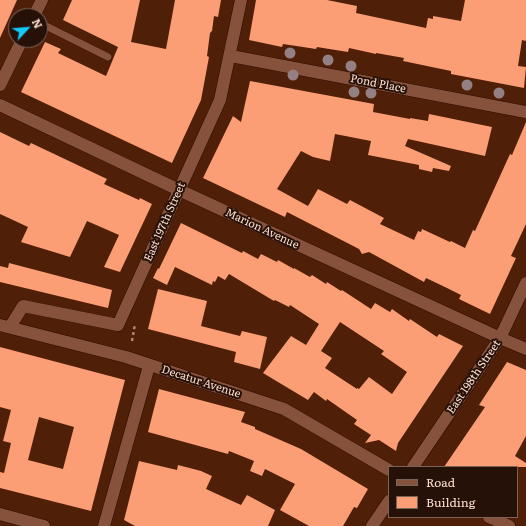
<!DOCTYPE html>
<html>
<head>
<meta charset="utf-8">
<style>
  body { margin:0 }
  #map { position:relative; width:526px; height:526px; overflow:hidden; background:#4f1f07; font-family:Literata,serif }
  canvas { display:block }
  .legend { position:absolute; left:388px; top:466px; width:130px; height:52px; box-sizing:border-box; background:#261108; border:1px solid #7c6358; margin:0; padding:5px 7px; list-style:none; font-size:12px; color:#feded1 }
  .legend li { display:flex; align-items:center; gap:8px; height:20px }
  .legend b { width:20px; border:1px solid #7c6358 }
  .north { position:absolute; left:8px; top:8px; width:40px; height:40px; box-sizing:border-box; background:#261108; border:1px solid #7c6358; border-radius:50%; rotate:64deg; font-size:11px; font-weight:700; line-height:16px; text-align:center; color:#feded1 }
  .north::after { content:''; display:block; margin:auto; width:14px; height:18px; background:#12cafb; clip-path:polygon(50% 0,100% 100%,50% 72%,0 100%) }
</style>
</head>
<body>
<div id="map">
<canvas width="526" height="526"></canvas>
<ul class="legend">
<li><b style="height:5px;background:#87523b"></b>Road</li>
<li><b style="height:11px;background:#fb9d75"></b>Building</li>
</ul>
<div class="north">N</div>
</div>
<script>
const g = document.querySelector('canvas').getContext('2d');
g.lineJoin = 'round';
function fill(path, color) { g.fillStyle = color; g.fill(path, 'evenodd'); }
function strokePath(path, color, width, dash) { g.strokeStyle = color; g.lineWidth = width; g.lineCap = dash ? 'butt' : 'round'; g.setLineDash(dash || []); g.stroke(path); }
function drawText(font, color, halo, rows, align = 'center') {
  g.font = font + ' Literata,serif'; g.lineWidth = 4; g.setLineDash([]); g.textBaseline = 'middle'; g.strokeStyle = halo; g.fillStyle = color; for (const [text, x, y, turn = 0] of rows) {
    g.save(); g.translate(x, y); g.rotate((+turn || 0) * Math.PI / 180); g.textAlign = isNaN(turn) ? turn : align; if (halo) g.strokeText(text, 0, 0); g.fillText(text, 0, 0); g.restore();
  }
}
const building = new Path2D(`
  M0,0H17L0,38Z
  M72,0H140L131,42L166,49L175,0H221L218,17L214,16L212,31L210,33L207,56L209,57L201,100L172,163L21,92L45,42L61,49L58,53L106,76L118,47L63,20Z
  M256,0H327L357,6L356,13L426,28L428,18L433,19V16L461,21L465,0H526V41L522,40L518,66L526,67L524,88L451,74V71L403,61L404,58L376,53V54L349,48L348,52L317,47L316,49L283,44L282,47L249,40Z
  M250,81L374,104L373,112L410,119V118L428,121L429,114L492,127L485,156L408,139L405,146L451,166L449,171L433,168L432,172L419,169V165L368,155L371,141L335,134L330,161L313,157L301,151L277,189L308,206L318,189L347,204L350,200L384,218L380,224L414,240L418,231L421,232L422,229L450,242L451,241L465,248L473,230L475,231L510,154L512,155L526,122V224L511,256L516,258L490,314L459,299L461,295L447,288L426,278L424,282L369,252L362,254L359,249L287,212L285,217L203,178L233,116L241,122Z
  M0,132L29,146L31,143L107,179L104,184L139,200L140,198L152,204L120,272L104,267L119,235L87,221L70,257L21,242L28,227L0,214Z
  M181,223L242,253L243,251L258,259L261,254L277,262L278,260L294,269V268L310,277L312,275L326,284L327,282L341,291L342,290L371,309L375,303L390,312L392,309L409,321L410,319L437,337L439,334L463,346L398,443L396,451L379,440L365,443L371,435L354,424L357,420L327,399L326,401L314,392L308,400L263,373L291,336L306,345L319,324L290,305L289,307L275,300L274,301L229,274L225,280L218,276L215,282L213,281L212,285L175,267L167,285L153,278L158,268L159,269ZM340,322L384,351L381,354L407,372L392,394L369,377L359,389L357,388V389L325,368L332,358L321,351Z
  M9,263L112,290L108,308L0,282V266L8,268Z
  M158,289L207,301L201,326L240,336L242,331L267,337L260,369L234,362L236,352L148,329Z
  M0,347L125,380L91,511L0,488V472L4,473L11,443L3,441L11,410L0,407ZM39,417L74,427L63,469L28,460Z
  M507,362L526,370V436L515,456L526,463V467H444L485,407L479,405Z
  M159,389L245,412L241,422L255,427V429L301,449L368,489L357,508L354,507L343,526H309L280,510L295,484L265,469L262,476L250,471L254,461L229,451L228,454L148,432Z
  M139,461L177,470L178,465L201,471L212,476L206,489L241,505L247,495L275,510L268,526H135L124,520Z`);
const path = new Path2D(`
  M132,341L135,324`);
const lane = new Path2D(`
  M40,23L108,57`);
const street = new Path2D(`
  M34,16L42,0
  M231,56L526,112
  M0,85L22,40
  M0,105L179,190L500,338L526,349
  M0,325L126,357L284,409L389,470
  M10,327L23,306L118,325L220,100L241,0
  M489,517L509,526
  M104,526L149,366`);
const secondary = new Path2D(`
  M413,467L500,338L526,283
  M0,514L44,526
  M372,526L389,501`);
const trees = [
  [290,53],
  [328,60],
  [351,66],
  [293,75],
  [467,85],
  [354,92],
  [371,93],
  [499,93]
];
const streetNames = [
  ["Pond Place",378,84,11],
  ["East 197th Street",165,222,-66],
  ["Marion Avenue",262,229,25],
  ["East 198th Street",474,377,-56],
  ["Decatur Avenue",201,382,18]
];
fill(building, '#fb9d75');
strokePath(lane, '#2e0a00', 8);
strokePath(street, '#2e0a00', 13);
strokePath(secondary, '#2e0a00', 13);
strokePath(path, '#ae8775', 2.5, [3, 3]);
strokePath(lane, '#87523b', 7);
strokePath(street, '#87523b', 12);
strokePath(secondary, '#87523b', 12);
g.fillStyle = '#947f83';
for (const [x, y] of trees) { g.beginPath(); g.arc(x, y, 5.5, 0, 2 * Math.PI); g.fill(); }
drawText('11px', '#feded1', '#261108', streetNames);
</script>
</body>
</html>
